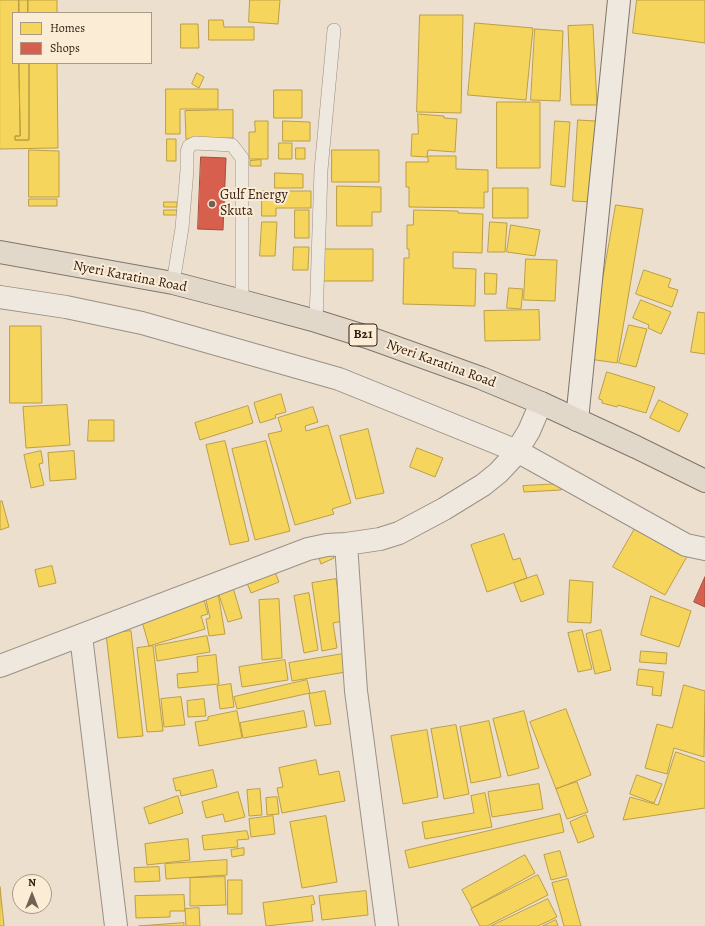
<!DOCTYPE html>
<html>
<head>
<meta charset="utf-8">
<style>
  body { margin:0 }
  #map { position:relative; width:705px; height:926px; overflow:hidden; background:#ecdfcd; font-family:Alegreya,serif }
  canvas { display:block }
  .legend { position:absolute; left:12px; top:12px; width:140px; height:52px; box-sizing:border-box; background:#fbecd6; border:1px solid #aa9986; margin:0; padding:5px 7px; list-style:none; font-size:12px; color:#311c0f }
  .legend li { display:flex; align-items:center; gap:8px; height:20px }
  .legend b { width:20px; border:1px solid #aa9986 }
  .north { position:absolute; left:12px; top:874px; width:40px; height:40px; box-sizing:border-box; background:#fbecd6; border:1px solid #aa9986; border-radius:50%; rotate:0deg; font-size:11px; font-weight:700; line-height:16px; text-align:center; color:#311c0f }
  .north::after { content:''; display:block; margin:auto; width:14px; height:18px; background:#726052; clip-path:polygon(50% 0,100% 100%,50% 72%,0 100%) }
</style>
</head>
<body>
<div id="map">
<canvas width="705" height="926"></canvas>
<ul class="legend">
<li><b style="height:11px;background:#f6d55c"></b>Homes</li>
<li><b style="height:11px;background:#d6604d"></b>Shops</li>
</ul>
<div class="north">N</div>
</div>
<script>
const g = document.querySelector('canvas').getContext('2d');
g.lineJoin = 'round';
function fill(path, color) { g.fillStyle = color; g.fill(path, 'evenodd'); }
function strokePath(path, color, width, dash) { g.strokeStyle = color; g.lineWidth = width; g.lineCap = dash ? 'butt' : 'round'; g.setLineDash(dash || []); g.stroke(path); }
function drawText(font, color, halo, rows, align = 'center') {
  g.font = font + ' Alegreya,serif'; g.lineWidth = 4; g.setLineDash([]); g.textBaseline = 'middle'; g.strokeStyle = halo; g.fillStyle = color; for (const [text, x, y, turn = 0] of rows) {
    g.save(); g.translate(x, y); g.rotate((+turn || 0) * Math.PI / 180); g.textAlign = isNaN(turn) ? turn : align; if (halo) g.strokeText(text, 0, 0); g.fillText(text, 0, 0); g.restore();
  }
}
const homes = new Path2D(`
  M0,0H19V13H13V63H19L20,136H15V140H29V63H57L58,148L0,149Z
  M19,0H28V13H19Z
  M28,0H57V13H28Z
  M250,0H280L278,24L249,22Z
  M637,0H705V43L633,33Z
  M420,15H463L461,113L417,112Z
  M209,20H223L224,27H254V40H209Z
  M475,23L533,28L526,100L468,95Z
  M181,24H198L199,48H181Z
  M593,25L597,105H571L568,26Z
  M535,29L563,31L560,101L531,100Z
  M19,63H29V140H15V136H20Z
  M197,73L204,77L199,88L192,84Z
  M166,89H218V109H180V134H166Z
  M274,90H302V118H274Z
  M497,102H540V168H497Z
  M233,110V138L186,139L185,111Z
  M418,114L444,116V118L457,119L455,152L428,150L427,157L411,156L412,134H418Z
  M578,120L596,121L591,202L573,201Z
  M255,121H268V159H249V132H255Z
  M283,121L310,122V141H283Z
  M555,121L570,122L565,187L551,185Z
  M167,139H176V161H167Z
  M279,143H292V159H279Z
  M296,148H305V159H296Z
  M29,150L59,151V197H29Z
  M332,150H379V182H332Z
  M428,156H456V169L488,170V192H484V208L409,207V187H406V162H428Z
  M261,160V166H250V161Z
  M275,173L303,174V188H275Z
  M337,186L381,187V212H372V226H337Z
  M493,188H528V218H493Z
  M262,191H311V208H276V216H262Z
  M29,199H57V206H29Z
  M164,202H177V207H164Z
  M616,205L643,209L617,363L589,359Z
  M164,210H177V215H164Z
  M295,210H309V238H295Z
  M414,210L458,211V213L483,214L482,253L453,252V268L476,269L475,306L403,304L404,258H409V249H407V225H413Z
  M262,222H277L275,256H260Z
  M490,222L507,223L505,252H488Z
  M511,225L540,230L535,256L507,252Z
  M294,247H309L308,270H293Z
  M322,249H373V281H322Z
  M526,259L557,260L555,301L524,300Z
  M644,270L671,279L668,287L678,290L672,307L636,294Z
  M485,273L497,274L496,294H485Z
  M509,288L523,289L521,309L507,308Z
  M641,300L671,312L661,334L648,328L649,325L633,318Z
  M539,310L540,340L485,341L484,311Z
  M698,312L705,313V354L691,352Z
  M629,325L647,329L636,367L619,363Z
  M10,326H41L42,403H10Z
  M607,372L655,387L646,413L618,405L617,407L602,403V400L599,399Z
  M281,394L286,412L275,415L276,418L260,423L254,403Z
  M659,400L688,414L679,432L650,418Z
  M67,405L70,445L26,448L23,407Z
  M248,406L253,423L200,440L195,423Z
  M313,407L318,422L305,426L306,431L328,425L351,503L332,509L334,514L295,525L268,434L282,431L278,418Z
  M89,420H114V441H88Z
  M368,429L384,493L356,499L340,436Z
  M225,441L249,541L230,545L206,445Z
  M266,441L290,531L255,540L232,449Z
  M417,448L443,458L435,477L410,467Z
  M41,451L43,463L39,464L44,485L31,488L24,455Z
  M74,451L76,479L50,481L48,453Z
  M561,484V490L524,492L523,486Z
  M2,501L9,527L0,530V502Z
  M637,525L689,553L665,595L613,567Z
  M504,534L513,560L520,558L527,578L487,592L471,545Z
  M329,545L334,558L321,564L316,550Z
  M52,566L56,583L39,587L35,570Z
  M273,567L279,582L251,593L245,578Z
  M537,575L544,594L521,602L514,583Z
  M336,579L343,621L333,623L337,648L322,651L312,583Z
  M570,580L593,582L591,623L568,622Z
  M232,584L242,618L228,622L217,589Z
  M218,593L225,634L209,636L206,619L210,618L205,595Z
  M309,593L318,650L304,653L294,596Z
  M651,596L691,611L679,647L641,635Z
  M279,599L282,658L262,660L259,600Z
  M204,600L208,614L201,616L205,629L149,646L141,618Z
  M582,630L592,669L578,672L568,633Z
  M601,630L611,670L595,674L586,634Z
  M131,631L143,736L118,738L106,634Z
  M207,636L210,652L157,661L155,646Z
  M153,646L163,731L147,732L137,648Z
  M641,651L667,653L666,664L640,662Z
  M343,654L346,672L292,681L289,663Z
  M216,655L219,684L178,688L177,674L198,672L197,657Z
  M285,660L288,680L242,687L239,667Z
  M639,669L664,672L661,696L652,695L653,687L637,685Z
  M307,680L310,693L237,709L234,697Z
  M231,684L234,707L220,709L217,686Z
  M684,685L705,691L704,757L674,748L667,774L645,768L657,724L672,728Z
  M325,691L331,724L315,726L309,694Z
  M181,697L185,725L164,727L161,699Z
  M204,699L206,716L188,717L187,701Z
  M566,709L591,775L556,789L530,722Z
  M237,711L242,738L199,746L195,722L208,720V717Z
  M304,711L307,727L243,738L240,723Z
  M524,711L539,768L508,776L493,719Z
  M489,721L501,777L471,783L460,727Z
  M456,725L469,794L444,799L431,729Z
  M427,730L438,797L403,804L391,736Z
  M676,752L705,762V808L623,820L630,797L658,805Z
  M316,760L319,775L339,771L345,801L282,813L277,788L283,787L279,768Z
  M213,770L217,787L181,796L180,790L176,791L173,779Z
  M637,775L662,784L654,803L630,794Z
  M577,782L588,812L567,819L556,789Z
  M539,784L543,809L492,817L488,792Z
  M260,789L262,815L249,816L247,790Z
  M238,792L245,817L225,822L223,814L206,818L202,802Z
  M485,793L492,827L425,839L422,822L474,813L471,796Z
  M178,796L183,813L149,824L144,808Z
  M277,797L279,814L267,815L266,798Z
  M560,814L564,832L409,868L405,851Z
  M586,815L594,837L578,843L570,822Z
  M273,816L275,834L251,837L249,819Z
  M326,816L337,882L302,888L290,822Z
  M247,831L249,839L237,840L238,847L204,850L202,836Z
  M188,839L190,860L147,865L145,844Z
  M244,848V855L232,857L231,850Z
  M560,851L567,876L551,880L544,855Z
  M525,855L535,873L472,908L462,890Z
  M227,860V875L166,879L165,864Z
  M159,867L160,881L135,882L134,868Z
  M538,875L548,895L487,926H480L471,909Z
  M225,877L226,905L190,906V878Z
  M568,879L581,926H564L552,883Z
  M228,880H242V914H228Z
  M0,887L4,926H0Z
  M366,891L368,915L322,920L319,896Z
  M184,895L185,911H170V917L136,918L135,896Z
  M313,896L315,904L311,905L313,921L266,926L263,903Z
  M548,899L557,917L538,926H491Z
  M199,908L200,926H186L185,909Z
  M556,920L558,926H543Z
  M184,923V926H139Z`);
const shops = new Path2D(`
  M201,157L226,158L223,230L198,229Z
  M705,577V607L694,602Z`);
const lane = new Path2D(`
  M173,283L182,228L187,170V152L189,146L195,143L232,145L242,158V301
  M316,321L321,170L334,30`);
const street = new Path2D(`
  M0,297L66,307L142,323L339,379L517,451L686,545L705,549
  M346,544L356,691L387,926
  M81,636L116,926
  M0,666L308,549L327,545L346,544L380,539L399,533L444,509L483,485L498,473L513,457L529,431L541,403`);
const secondary = new Path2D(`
  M577,420L619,0`);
const highway = new Path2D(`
  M0,252L173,283L242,301L316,321L367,337L481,378L541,403L636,447L705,481`);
const markers = [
  [212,204,4,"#726052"]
];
const shields = [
  [363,335,28]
];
const shieldNames = [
  ["B21",363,335]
];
const poiNames = [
  ["Gulf Energy",220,196],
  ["Skuta",220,212]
];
const streetNames = [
  ["Nyeri Karatina Road",130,277,11],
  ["Nyeri Karatina Road",441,364,20]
];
fill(homes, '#f6d55c');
strokePath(homes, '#bb9e45', 1);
fill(shops, '#d6604d');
strokePath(shops, '#a44c3a', 1);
strokePath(lane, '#9a9084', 14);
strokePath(street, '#9a9084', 24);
strokePath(secondary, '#7f756b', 24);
strokePath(highway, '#7f756b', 24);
strokePath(lane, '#efe8df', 13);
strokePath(street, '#efe8df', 22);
strokePath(secondary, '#efe8df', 22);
strokePath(highway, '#e2d8ca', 22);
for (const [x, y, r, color] of markers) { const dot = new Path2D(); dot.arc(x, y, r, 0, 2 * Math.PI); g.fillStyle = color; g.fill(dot); strokePath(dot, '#fbecd6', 1.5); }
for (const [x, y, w] of shields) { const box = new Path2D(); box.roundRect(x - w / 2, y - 11, w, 22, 3); g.fillStyle = '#fbecd6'; g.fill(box); strokePath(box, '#311c0f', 1); }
drawText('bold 13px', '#311c0f', null, shieldNames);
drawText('14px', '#311c0f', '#fbecd6', poiNames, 'left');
drawText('14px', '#311c0f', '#fbecd6', streetNames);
</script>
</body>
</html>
